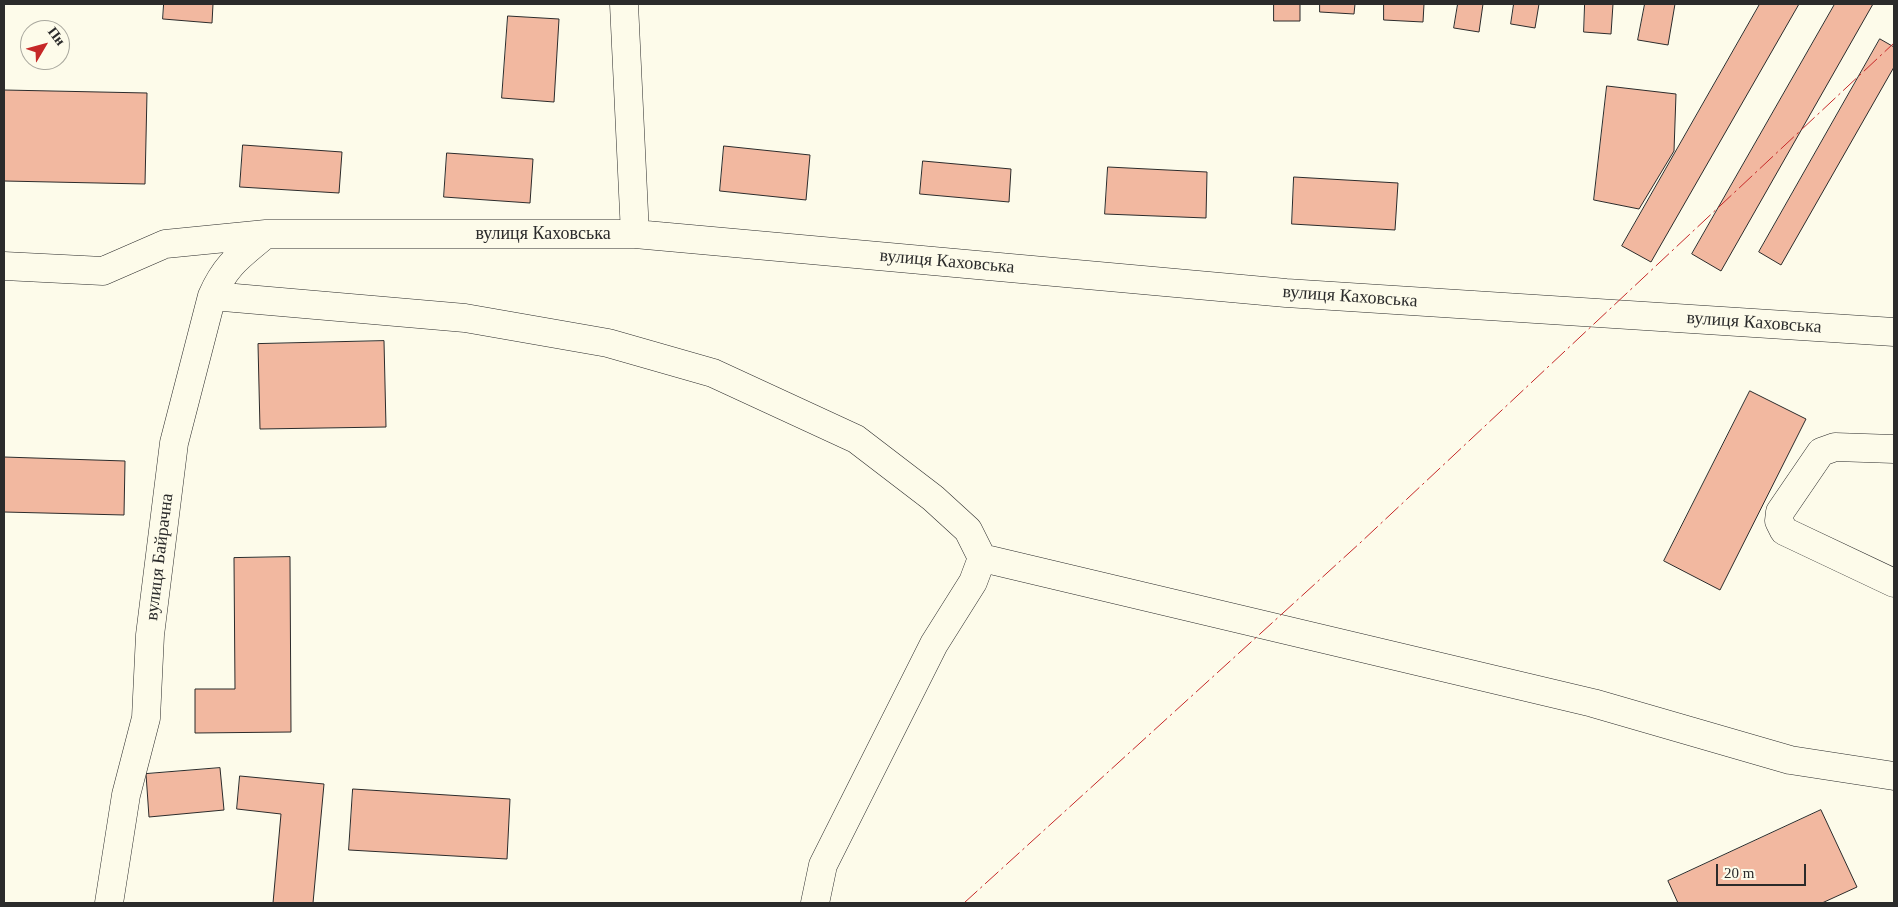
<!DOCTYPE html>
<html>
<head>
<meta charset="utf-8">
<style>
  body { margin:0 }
  #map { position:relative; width:1898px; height:907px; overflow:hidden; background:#fdfbea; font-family:"Times New Roman",serif }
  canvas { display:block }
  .frame { position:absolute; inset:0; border:5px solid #2b2b2b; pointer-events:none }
  .north { position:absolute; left:20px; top:20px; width:50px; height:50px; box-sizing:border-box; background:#fdfbea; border:1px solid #a9a89e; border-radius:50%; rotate:53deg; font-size:14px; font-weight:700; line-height:20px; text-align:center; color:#2b2b2b }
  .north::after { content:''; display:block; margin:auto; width:18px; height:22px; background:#c62828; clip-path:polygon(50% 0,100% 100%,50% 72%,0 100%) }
  .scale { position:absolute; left:1716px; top:864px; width:90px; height:22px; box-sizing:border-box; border:2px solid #2b2b2b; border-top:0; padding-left:6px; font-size:15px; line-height:18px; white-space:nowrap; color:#2b2b2b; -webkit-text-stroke:4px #fdfbea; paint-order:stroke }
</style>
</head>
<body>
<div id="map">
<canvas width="1898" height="907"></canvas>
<div class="frame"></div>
<div class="north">Пн</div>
<div class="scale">20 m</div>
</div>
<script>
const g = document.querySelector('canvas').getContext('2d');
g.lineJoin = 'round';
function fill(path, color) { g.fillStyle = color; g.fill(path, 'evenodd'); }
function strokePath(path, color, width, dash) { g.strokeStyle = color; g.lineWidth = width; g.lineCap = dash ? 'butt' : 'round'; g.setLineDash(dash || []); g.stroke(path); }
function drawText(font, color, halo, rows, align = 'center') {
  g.font = font + ' "Times New Roman",serif'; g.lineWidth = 4; g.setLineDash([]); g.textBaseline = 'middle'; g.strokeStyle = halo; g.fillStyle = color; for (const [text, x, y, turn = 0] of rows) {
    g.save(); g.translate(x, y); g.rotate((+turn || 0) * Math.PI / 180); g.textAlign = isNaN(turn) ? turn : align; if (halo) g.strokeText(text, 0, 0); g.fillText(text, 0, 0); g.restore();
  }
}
const building = new Path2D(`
  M164,4H213L212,23L163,19Z
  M1274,4H1300V21H1274Z
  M1320,4H1355L1354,14L1320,12Z
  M1384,4H1424L1423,22L1384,20Z
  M1458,4H1483L1479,32L1454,28Z
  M1514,4H1539L1535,28L1511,24Z
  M1585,4H1613L1611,34L1584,32Z
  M1645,4H1675L1668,45L1638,40Z
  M1760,4H1799L1651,262L1622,246Z
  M1835,4H1873L1721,271L1692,254Z
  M508,16L559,19L554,102L502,98Z
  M1880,39L1894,47V67L1781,265L1759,252Z
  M1607,86L1676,94L1674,151L1639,209L1594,200Z
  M4,90L147,93L145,184L4,181Z
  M243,145L342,152L339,193L240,187Z
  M724,146L810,155L806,200L720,191Z
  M447,153L533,159L530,203L444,197Z
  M923,161L1011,169L1009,202L920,194Z
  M1108,167L1207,172L1206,218L1105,214Z
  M1294,177L1398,183L1395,230L1292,224Z
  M384,341L386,427L260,429L258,344Z
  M1750,391L1806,419L1720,590L1664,561Z
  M4,457L125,461L124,515L4,512Z
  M290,557L291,732L195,733V689H235L234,558Z
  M220,768L224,810L149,817L146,774Z
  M240,776L324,784L313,903H273L281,814L237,809Z
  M353,789L510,799L507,859L349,850Z
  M1821,810L1857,887L1822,903H1678L1668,881Z`);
const minor = new Path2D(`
  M624,4L635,234
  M4,266L103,271L165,244L266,234H635L1286,293L1894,332
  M212,296L465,318L608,343L713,373L856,439L933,498L968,530L982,558L973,582L934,644L823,865L815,903
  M1894,449L1835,447L1821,452L1780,512L1779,521L1784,531L1894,583
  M982,558L1593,703L1790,760L1894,776
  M109,903L126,795L146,718L150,635L174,443L212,296C226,264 240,256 266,234`);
const power = new Path2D(`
  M964,903L1360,543L1894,43`);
const streetNames = [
  ["вулиця Каховська",543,234],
  ["вулиця Каховська",947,262,5],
  ["вулиця Каховська",1350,297,4],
  ["вулиця Каховська",1754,323,4],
  ["вулиця Байрачна",160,557,-83]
];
fill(building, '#f2b8a0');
strokePath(building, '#2b2b2b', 1);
strokePath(minor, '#2b2b2b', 29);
strokePath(minor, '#fdfbea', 28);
strokePath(power, '#c62828', 1, [18, 4, 2.5, 4]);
drawText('18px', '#2b2b2b', '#fdfbea', streetNames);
</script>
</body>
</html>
